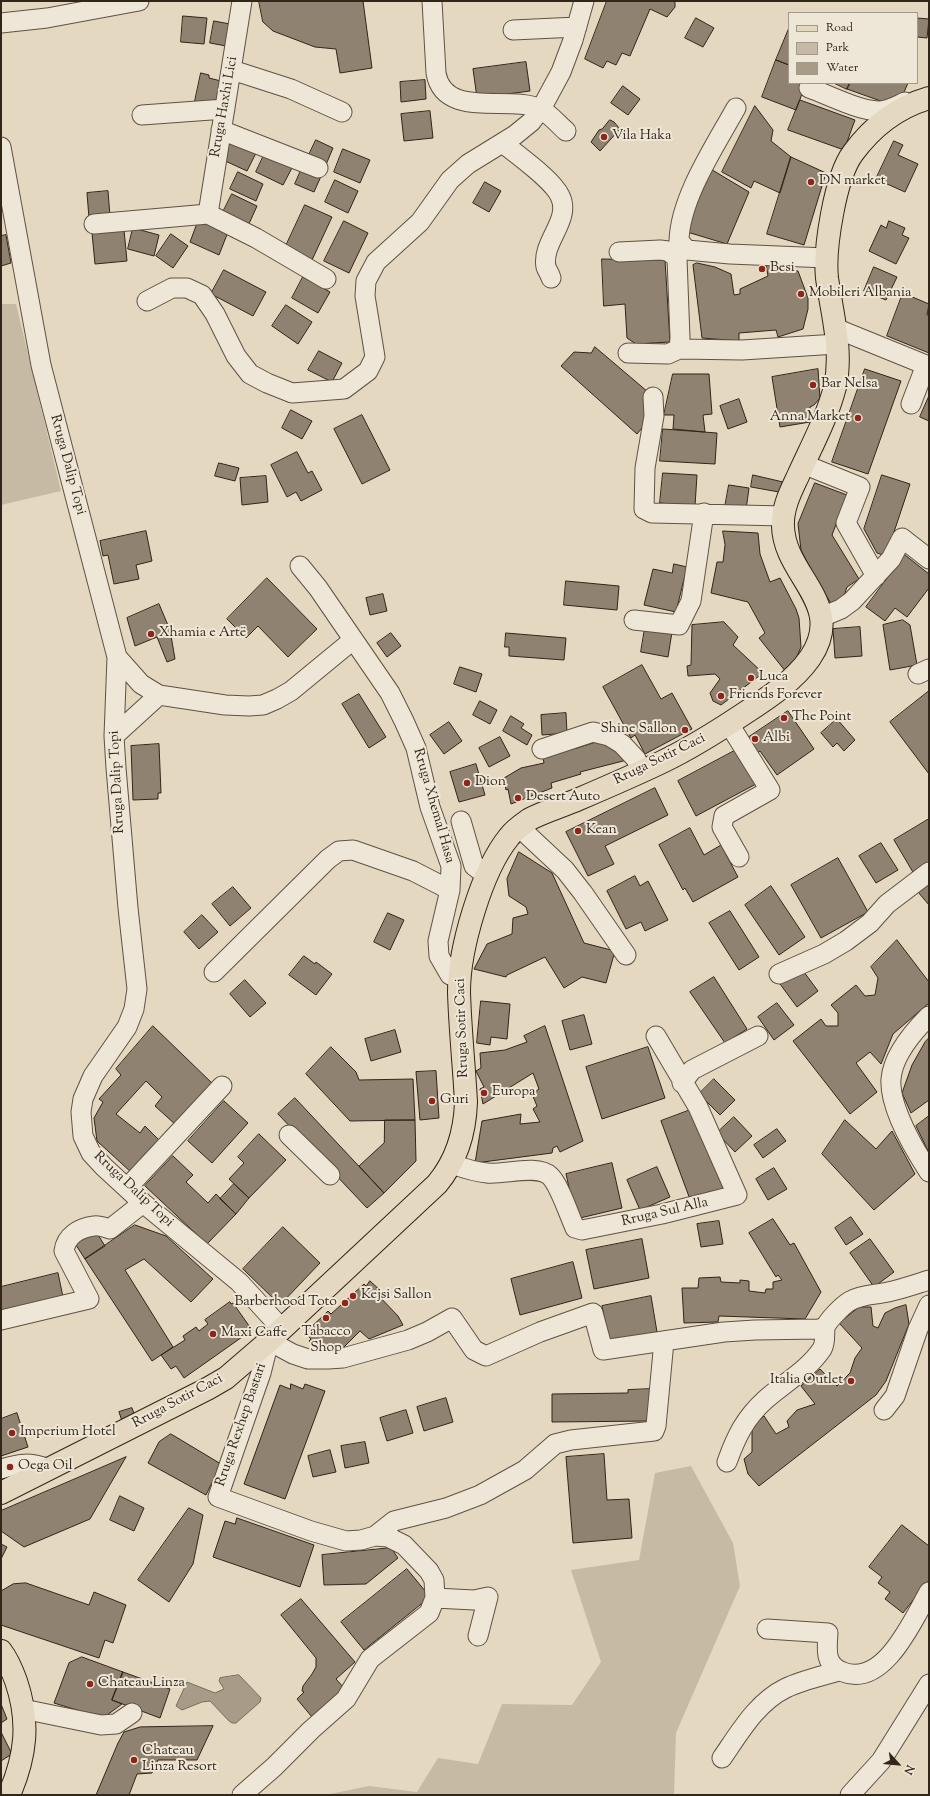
<!DOCTYPE html>
<html>
<head>
<meta charset="utf-8">
<style>
  body { margin:0 }
  #map { position:relative; width:930px; height:1796px; overflow:hidden; background:#e5d8c0; font-family:"Sorts Mill Goudy",serif }
  canvas { display:block }
  .frame { position:absolute; inset:0; border:2px solid #322519; pointer-events:none }
  .legend { position:absolute; left:788px; top:12px; width:130px; height:72px; box-sizing:border-box; background:#eee6d6; border:1px solid #a3998a; margin:0; padding:5px 7px; list-style:none; font-size:12px; color:#322519 }
  .legend li { display:flex; align-items:center; gap:8px; height:20px }
  .legend b { width:20px; border:1px solid #a3998a }
  .north { position:absolute; left:878px; top:1744px; width:40px; height:40px; -webkit-text-stroke:3px #eee6d6; paint-order:stroke; rotate:117deg; font-size:11px; font-weight:700; line-height:16px; text-align:center; color:#322519 }
  .north::after { content:''; display:block; margin:auto; width:14px; height:18px; background:#322519; clip-path:polygon(50% 0,100% 100%,50% 72%,0 100%) }
</style>
</head>
<body>
<div id="map">
<canvas width="930" height="1796"></canvas>
<div class="frame"></div>
<ul class="legend">
<li><b style="height:5px;background:#e5d8c0"></b>Road</li>
<li><b style="height:11px;background:#c7baa4"></b>Park</li>
<li><b style="height:11px;background:#a89b87"></b>Water</li>
</ul>
<div class="north">N</div>
</div>
<script>
const g = document.querySelector('canvas').getContext('2d');
g.lineJoin = 'round';
function fill(path, color) { g.fillStyle = color; g.fill(path, 'evenodd'); }
function strokePath(path, color, width, dash) { g.strokeStyle = color; g.lineWidth = width; g.lineCap = dash ? 'butt' : 'round'; g.setLineDash(dash || []); g.stroke(path); }
function drawText(font, color, halo, rows, align = 'center') {
  g.font = font + ' "Sorts Mill Goudy",serif'; g.lineWidth = 4; g.setLineDash([]); g.textBaseline = 'middle'; g.strokeStyle = halo; g.fillStyle = color; for (const [text, x, y, turn = 0] of rows) {
    g.save(); g.translate(x, y); g.rotate((+turn || 0) * Math.PI / 180); g.textAlign = isNaN(turn) ? turn : align; if (halo) g.strokeText(text, 0, 0); g.fillText(text, 0, 0); g.restore();
  }
}
const green = new Path2D(`
  M1,304H16L61,491L1,505Z
  M691,1466L733,1543L740,1586L676,1733L674,1795H325L369,1786L417,1792L438,1758L478,1764L502,1704L572,1705L601,1662L571,1570L639,1560L655,1473Z`);
const water = new Path2D(`
  M239,1675L261,1698L260,1702L236,1723H232L229,1721L210,1701L202,1702L182,1710L176,1706L187,1682L215,1693L224,1689L219,1681L220,1678Z`);
const building = new Path2D(`
  M259,1H363L372,68L340,73L336,49L315,47L273,31L263,22Z
  M607,1H675V7L667,17L650,9L630,56L622,53L616,65L607,61L603,68L585,59Z
  M183,16L207,18L204,44L181,42Z
  M696,18L714,28L703,47L685,38Z
  M917,18L929,19L927,38L917,37Z
  M214,21L230,24L226,46L210,43Z
  M789,28V65L776,60Z
  M776,60L789,65V83H806L796,110L762,97Z
  M526,62L530,91L477,98L473,69Z
  M201,73L209,75V78L221,81L215,106L195,101Z
  M425,80L426,99L401,102L400,82Z
  M834,83H850L847,89Z
  M850,83H908L901,99L889,104L847,89Z
  M623,86L640,99L628,115L611,103Z
  M800,100L855,120L844,150L788,130Z
  M755,106L773,130L771,141L791,157L780,193L754,181L751,188L722,172Z
  M430,111L433,138L404,141L401,114Z
  M610,120L614,122L620,129L600,151L591,142L599,130L602,129Z
  M231,139L257,151L247,171L221,159Z
  M316,140L333,148L325,167L307,159Z
  M894,141L903,145L898,155L918,164L905,192L876,179Z
  M343,149L370,160L360,183L334,172Z
  M265,153L293,166L283,185L256,172Z
  M791,157L826,173L804,245L767,234Z
  M303,166L322,174L314,192L295,184Z
  M709,168L749,192L727,244L687,232Z
  M238,172L263,184L256,201L230,189Z
  M335,180L358,191L348,213L325,202Z
  M485,182L501,191L489,212L473,203Z
  M108,191L110,216L89,218L87,193Z
  M232,194L257,206L248,226L222,214Z
  M305,205L332,217L312,260L285,248Z
  M344,221L368,233L349,273L324,261Z
  M889,221L905,228L902,235L909,238L896,264L869,251L881,225L886,228Z
  M201,222H206L228,232L219,255L190,242L196,226Z
  M133,228L159,235L154,256L128,249Z
  M124,230L127,261L95,264L92,233Z
  M171,234L188,246L173,268L156,256Z
  M6,235L11,263L1,266V236Z
  M602,259L665,260L670,342L636,344L627,338L625,304L604,306Z
  M697,263L715,267L731,274L734,295L740,294V289L768,276L766,265L798,271L808,298V309L803,329L778,337L776,330L739,333V341L702,338L693,265Z
  M874,267L897,277L886,300L864,291Z
  M224,270L266,292L253,316L211,294Z
  M303,277L330,292L318,313L292,298Z
  M903,293L929,304L927,315H929V353L887,336Z
  M286,305L312,322L298,344L272,326Z
  M595,347L648,392L646,423L637,434L561,366L574,352L591,353Z
  M319,351L342,363L332,382L308,370Z
  M818,369L820,398L814,405L810,407V422L780,427L772,377Z
  M865,369L901,381L868,474L832,462Z
  M673,374H709L712,414L703,415L705,432L673,429L674,415H664Z
  M929,396V421L920,417Z
  M739,399L747,422L728,429L720,406Z
  M291,410L312,421L302,439L282,428Z
  M362,415L390,470L362,484L334,429Z
  M663,429L717,433L715,464L660,461Z
  M297,452L308,473L312,471L322,490L301,501L296,492L287,497L271,465Z
  M219,463L239,468L235,481L215,476Z
  M663,473L697,475L695,506L660,503Z
  M753,475L783,482L779,492L751,487Z
  M882,475L910,484L886,556L877,553L864,529Z
  M266,476L268,502L242,505L240,478Z
  M815,483L847,495L832,535L859,579L847,587L843,599L832,605L815,578L801,550L798,524Z
  M729,485L749,488L746,510L725,507Z
  M146,531L152,561L136,565L139,579L114,584L108,555L103,556L100,541Z
  M723,531L758,533L760,554L770,582L780,578L796,609L799,618L801,647L796,659L786,672L759,638L765,633L748,602L711,593L717,562H723L725,545Z
  M905,555L929,574V588L907,617L895,608L885,621L866,607Z
  M674,564L687,567L676,612L644,605L653,569L672,573Z
  M267,578L317,629L288,657L258,626L246,638L227,619Z
  M566,581L619,586L617,610L564,605Z
  M383,594L387,611L370,615L366,598Z
  M159,604L170,630L175,659L167,662L157,637L135,646L127,618Z
  M903,620L910,625L917,665L890,670L883,625Z
  M724,622L738,637L733,645L763,673L721,705L713,701L710,693L720,679L715,674L688,676L687,666L691,665L692,625Z
  M860,627L862,656L835,658L833,629Z
  M645,628L672,632L668,657L641,652Z
  M391,633L401,646L387,657L377,643Z
  M506,633L566,638L564,660L509,656V647H505Z
  M642,665L661,699L672,693L692,729L645,754L635,735L631,738L603,687Z
  M460,667L482,674L476,692L454,684Z
  M929,691V774L890,722Z
  M359,694L386,737L369,748L342,704Z
  M480,701L497,710L490,724L473,715Z
  M788,711L814,749L777,775L760,751L756,754L746,739Z
  M566,713L567,733L542,735L541,715Z
  M511,716L524,724L521,728L532,735L527,745L503,731Z
  M837,719L855,740L844,751L837,743L833,747L821,733Z
  M449,722L462,741L444,754L430,735Z
  M500,737L510,756L489,767L479,748Z
  M603,740L627,760L580,772L581,774L551,783L552,788L511,804L508,789L506,790L504,778L521,768L544,763L542,753L575,745L576,748Z
  M159,744L161,793H158V799L133,800L131,746Z
  M738,749L756,784L696,816L678,781Z
  M476,764L485,795L459,802L450,772Z
  M655,788L668,815L605,846L614,864L588,876L566,832Z
  M929,819V865L914,874L894,840Z
  M690,828L704,855L721,845L738,877L693,902L685,888L683,890L659,845Z
  M881,843L898,870L876,883L859,856Z
  M519,852L552,873L584,943L615,951L606,983L582,977L564,988L545,957L507,975L506,977L474,969L487,944L512,934L513,918L528,914L526,907L509,896L507,879Z
  M838,858L868,912L821,938L791,885Z
  M635,876L640,886L648,881L668,920L645,931L641,922L626,929L607,891Z
  M929,883V905L918,892Z
  M771,886L805,937L779,955L745,905Z
  M233,887L251,908L230,926L212,904Z
  M730,911L759,957L739,970L709,923Z
  M388,913L404,920L390,950L374,942Z
  M202,915L218,932L199,949L184,932Z
  M897,940L929,982V1003L893,1034L881,1064L870,1052L856,1063L877,1092L850,1114L793,1041L821,1019L826,1026H838V1013L831,1005L856,985L865,996L875,995L878,978L871,967Z
  M304,956L315,964L316,962L332,974L316,995L289,975Z
  M801,968L818,991L797,1007L780,984Z
  M714,977L747,1029L725,1043L690,992Z
  M245,980L266,1003L250,1017L230,994Z
  M481,1001L510,1004L507,1039L491,1037L490,1045L477,1043Z
  M777,1003L794,1025L774,1040L758,1017Z
  M584,1015L592,1044L570,1050L562,1021Z
  M153,1026L214,1085L177,1126L155,1106L162,1097L146,1081L116,1114L140,1133L145,1126L161,1142L132,1173L97,1141L94,1118L103,1102L99,1099L121,1075L116,1069Z
  M545,1026L583,1141L560,1152L557,1146L553,1148L552,1153L475,1163L482,1121L521,1114L520,1124L540,1122L533,1109L537,1106L532,1094L539,1089L533,1073L483,1104L480,1089L484,1087L476,1071L481,1068L480,1053L505,1050L527,1042L524,1036Z
  M395,1030L401,1052L371,1061L365,1039Z
  M929,1038V1100L911,1113L902,1093L912,1065L925,1042Z
  M331,1047L356,1072L359,1080L413,1079L415,1120L350,1121L306,1074Z
  M648,1047L665,1098L602,1119L586,1067Z
  M436,1071L439,1118L420,1120L416,1072Z
  M714,1079L735,1100L720,1115L699,1094Z
  M295,1098L384,1193L367,1208L278,1114Z
  M224,1101L248,1123L212,1163L188,1141Z
  M693,1109L724,1190L691,1202L661,1121Z
  M929,1116V1153L916,1126Z
  M734,1117L752,1136L735,1152L717,1133Z
  M385,1120H415L416,1161L384,1193L359,1166L384,1143Z
  M845,1120L876,1149L892,1131L915,1174L874,1210L822,1154Z
  M777,1129L786,1141L763,1158L754,1145Z
  M259,1134L286,1160L249,1198L229,1179L244,1163L238,1157Z
  M173,1156L193,1175L186,1182L208,1203L216,1194L236,1214L207,1244L145,1186Z
  M612,1163L622,1208L576,1219L566,1174Z
  M657,1167L670,1197L640,1210L627,1180Z
  M774,1168L787,1189L768,1200L756,1179Z
  M234,1184L249,1198L236,1214L220,1199Z
  M851,1217L863,1234L846,1245L835,1228Z
  M773,1219L790,1245L794,1243L821,1292L805,1319L719,1316L718,1322L684,1323L682,1288H698L699,1278L720,1277L721,1282L740,1283V1280L749,1281V1291L765,1293L766,1289H773V1282L782,1280L778,1275L776,1277L749,1233Z
  M719,1221L723,1244L701,1247L697,1224Z
  M135,1225L166,1236L213,1279L191,1302L144,1259L125,1270L173,1347L152,1361L85,1259Z
  M283,1227L320,1263L280,1305L243,1269Z
  M95,1230L105,1246L85,1259L74,1242Z
  M642,1239L649,1278L594,1289L586,1250Z
  M870,1239L894,1272L874,1287L850,1253Z
  M573,1262L582,1298L520,1315L511,1279Z
  M58,1273L63,1297L1,1312V1287Z
  M370,1281L380,1290L377,1294L398,1316L403,1325L369,1339L360,1331L342,1349L340,1347L335,1352L321,1354L309,1341L311,1339L305,1333L328,1311L331,1314L364,1284L366,1286Z
  M651,1296L657,1332L609,1342L602,1306Z
  M230,1302L231,1304L233,1303L252,1330L184,1378L176,1366L171,1369L161,1355L185,1340L183,1336L196,1327L199,1331L208,1324L205,1320Z
  M906,1305L909,1324L886,1381L876,1395L759,1486L748,1474L744,1459L752,1452V1426L764,1416L776,1434L789,1427L787,1421L797,1410L815,1404L801,1386L820,1369L837,1386L850,1373L855,1358L862,1348L839,1323L859,1307H871L873,1326L878,1328L885,1313L895,1308Z
  M291,1384L303,1389L305,1384L325,1391L285,1499L244,1484L280,1385L290,1389Z
  M651,1389V1421L552,1422V1394L628,1393V1390Z
  M446,1398L453,1422L424,1431L417,1407Z
  M132,1408L136,1419L123,1424L119,1412Z
  M406,1410L413,1433L387,1441L380,1418Z
  M17,1413L28,1447L1,1456V1419Z
  M171,1434L221,1464L206,1495L148,1463L159,1442Z
  M365,1442L369,1463L345,1468L341,1446Z
  M330,1450L336,1472L313,1477L308,1456Z
  M604,1454L607,1500L629,1499L632,1538L573,1543L566,1457Z
  M126,1457L90,1519L24,1547L1,1531V1511Z
  M120,1496L144,1508L134,1531L110,1520Z
  M189,1508L203,1515L193,1564L169,1602L138,1580Z
  M237,1518L314,1545L300,1587L213,1557L225,1521L235,1524Z
  M902,1525L929,1546V1580L903,1613L885,1599L890,1592L878,1583L882,1577L869,1567Z
  M1,1544L7,1547L1,1559Z
  M391,1548L398,1558L366,1584L324,1585L322,1555Z
  M407,1569L430,1597L364,1650L341,1622Z
  M26,1583L89,1605L94,1592L126,1605L113,1643L105,1640L99,1658L1,1625V1591L13,1584Z
  M301,1599L355,1662L336,1679L345,1689L312,1717L297,1699L304,1692L302,1691L303,1686L312,1674L316,1667V1658L281,1615Z
  M82,1657L123,1672L112,1700L122,1704L103,1718L54,1703L69,1663Z
  M123,1672L170,1689L160,1718L112,1700Z
  M1,1704L7,1719L1,1723Z
  M213,1726L197,1760H158L152,1773L137,1774L129,1795H96L118,1743L124,1732L140,1727Z
  M1,1732L12,1754L1,1761Z`);
const minor = new Path2D(`
  M242,1L208,214L256,238L326,279
  M432,1L436,73C444,120 510,94 540,109C549,113 558,124 566,131
  M1,23L47,18L139,1
  M513,30L577,27
  M232,70L291,89L342,112
  M809,88C829,95 857,110 878,111C888,111 896,106 905,102
  M736,108C715,146 680,198 679,241L687,250L730,254L827,258
  M142,115L225,109
  M221,130L318,168
  M503,143C518,156 552,179 560,196C572,220 541,242 546,267C547,270 550,274 551,278
  M1,147L41,365L117,657L114,736L116,768L128,908L137,989L134,1009L127,1027L93,1076L83,1099L81,1112L83,1136L91,1153L104,1167L143,1203L239,1282L282,1329
  M94,224L208,214
  M619,252L660,250L668,251L677,258L680,338L679,349L668,354L628,353
  M147,301L172,288H187L202,295L215,314L236,356L250,374L267,383L292,393L344,389L368,371L375,357L365,296L366,281L376,262L420,222L450,180L468,164L515,135L531,122L541,109L561,72L573,40L584,1
  M835,328L926,365L911,404
  M679,349L742,350L837,344
  M653,397L654,416L645,468L644,509L652,513L784,516
  M803,464L860,487L846,523L876,576
  M300,566L318,588L390,693L404,721L416,748L430,807L451,866L450,890L438,941L439,956L450,975L460,979
  M822,617L841,609L852,601L891,559L902,538L929,559
  M634,620L679,625L691,601L704,513
  M117,657L141,684L159,695L225,705L249,706L263,705L277,699L291,691L353,640
  M918,674L929,669
  M729,724L770,790L724,816L722,827L739,857
  M114,736L159,695
  M542,749L593,732L609,736L622,744L636,759L641,771
  M461,821L474,866L487,876
  M519,827L565,870L583,893L626,955
  M214,972L328,859L339,851L353,850L413,871L450,890
  M779,974L824,954L846,941L870,923L887,904L929,872
  M929,1016C913,1032 893,1055 891,1079C889,1106 914,1149 929,1172
  M682,1083L692,1070L758,1036
  M289,1135L330,1175
  M452,1164C463,1168 474,1172 487,1173C504,1175 537,1164 550,1176C559,1184 569,1215 575,1228L582,1230L662,1214L737,1195L698,1107L656,1036
  M127,1188L222,1086
  M1,1320L89,1299L64,1251C66,1236 79,1228 94,1226C99,1225 106,1228 110,1229L143,1203
  M884,1410L895,1396L918,1329L929,1305
  M727,1462C736,1437 745,1418 765,1400C784,1383 808,1370 822,1349C826,1342 824,1335 825,1328C827,1321 843,1305 850,1301C862,1294 875,1295 888,1292C902,1289 916,1284 929,1280
  M1,1469C21,1463 29,1462 49,1469
  M375,1536L394,1521L446,1508L480,1495L525,1470L555,1444L571,1440L654,1431L656,1426L664,1341
  M435,1598L474,1600L488,1597L478,1636
  M767,1629L828,1633C827,1649 824,1665 843,1672C884,1688 913,1620 929,1592
  M23,1709L101,1725L116,1724L132,1713
  M722,1758C740,1732 757,1702 786,1688C802,1680 822,1676 839,1671
  M242,1795L274,1767L311,1730L346,1699L370,1659L429,1613L435,1598L434,1580L429,1571L404,1545L388,1537L375,1536L361,1540L346,1541L311,1531L218,1497L261,1373L269,1341L293,1354L308,1359H328L343,1358L408,1340L427,1332L452,1318L474,1350L486,1356L540,1332L593,1313L603,1350L724,1332L755,1330L819,1329L825,1327
  M850,1795L881,1761L929,1684`);
const major = new Path2D(`
  M1,1493L207,1389L226,1378L269,1341L437,1184C457,1160 465,1133 466,1102C464,1065 460,1028 459,992C459,948 482,870 509,837C515,829 523,824 530,819C546,811 563,806 579,799C607,787 635,775 662,762C691,748 718,731 745,713C768,698 794,681 810,658C847,604 784,576 783,526C782,508 791,491 798,476C811,447 827,418 835,387C843,351 832,314 827,278C824,249 835,177 853,153C872,127 898,107 929,98
  M1,1651C8,1660 12,1670 16,1681C30,1722 26,1756 9,1795`);
const markers = [
  [604,137,4,"#8f2418"],
  [811,182,4,"#8f2418"],
  [762,269,4,"#8f2418"],
  [801,294,4,"#8f2418"],
  [813,385,4,"#8f2418"],
  [858,418,4,"#8f2418"],
  [151,634,4,"#8f2418"],
  [751,678,4,"#8f2418"],
  [721,696,4,"#8f2418"],
  [784,718,4,"#8f2418"],
  [685,730,4,"#8f2418"],
  [755,739,4,"#8f2418"],
  [467,783,4,"#8f2418"],
  [518,798,4,"#8f2418"],
  [578,831,4,"#8f2418"],
  [484,1093,4,"#8f2418"],
  [432,1101,4,"#8f2418"],
  [353,1296,4,"#8f2418"],
  [345,1303,4,"#8f2418"],
  [326,1318,4,"#8f2418"],
  [213,1334,4,"#8f2418"],
  [851,1381,4,"#8f2418"],
  [12,1433,4,"#8f2418"],
  [10,1467,4,"#8f2418"],
  [90,1684,4,"#8f2418"],
  [134,1760,4,"#8f2418"]
];
const streetNames = [
  ["Rruga Haxhi Lici",225,107,-80],
  ["Rruga Dalip Topi",67,465,75],
  ["Rruga Sotir Caci",660,760,-26],
  ["Rruga Dalip Topi",118,782,-93],
  ["Rruga Xhemal Hasa",433,806,74],
  ["Rruga Sotir Caci",463,1028,-92],
  ["Rruga Dalip Topi",133,1190,43],
  ["Rruga Sul Alla",665,1213,-13],
  ["Rruga Sotir Caci",178,1402,-28],
  ["Rruga Rexhep Bastari",242,1425,-71]
];
const poiNames = [
  ["Vila Haka",612,137],
  ["DN market",819,182],
  ["Besi",770,269],
  ["Mobileri Albania",809,294],
  ["Bar Nelsa",821,385],
  ["Anna Market",850,418,"right"],
  ["Xhamia e Artë",159,634],
  ["Luca",759,678],
  ["Friends Forever",729,696],
  ["The Point",792,718],
  ["Shine Sallon",677,730,"right"],
  ["Albi",763,739],
  ["Dion",475,783],
  ["Desert Auto",526,798],
  ["Kean",586,831],
  ["Europa",492,1093],
  ["Guri",440,1101],
  ["Kejsi Sallon",361,1296],
  ["Barberhood Toto",337,1303,"right"],
  ["Tabacco",326,1333,"center"],
  ["Shop",326,1349,"center"],
  ["Maxi Caffe",221,1334],
  ["Italia Outlet",843,1381,"right"],
  ["Imperium Hotel",20,1433],
  ["Oega Oil",18,1467],
  ["Chateau Linza",98,1684],
  ["Chateau",142,1752],
  ["Linza Resort",142,1768]
];
fill(green, '#c7baa4');
fill(water, '#a89b87');
strokePath(water, '#796c5b', 1);
fill(building, '#8f8270');
strokePath(building, '#322519', 1);
strokePath(minor, '#5f5243', 21);
strokePath(major, '#322519', 24);
strokePath(minor, '#eee6d6', 19);
strokePath(major, '#e5d8c0', 22);
for (const [x, y, r, color] of markers) { const dot = new Path2D(); dot.arc(x, y, r, 0, 2 * Math.PI); g.fillStyle = color; g.fill(dot); strokePath(dot, '#eee6d6', 1.5); }
drawText('14px', '#322519', '#eee6d6', streetNames);
drawText('14px', '#322519', '#eee6d6', poiNames, 'left');
</script>
</body>
</html>
